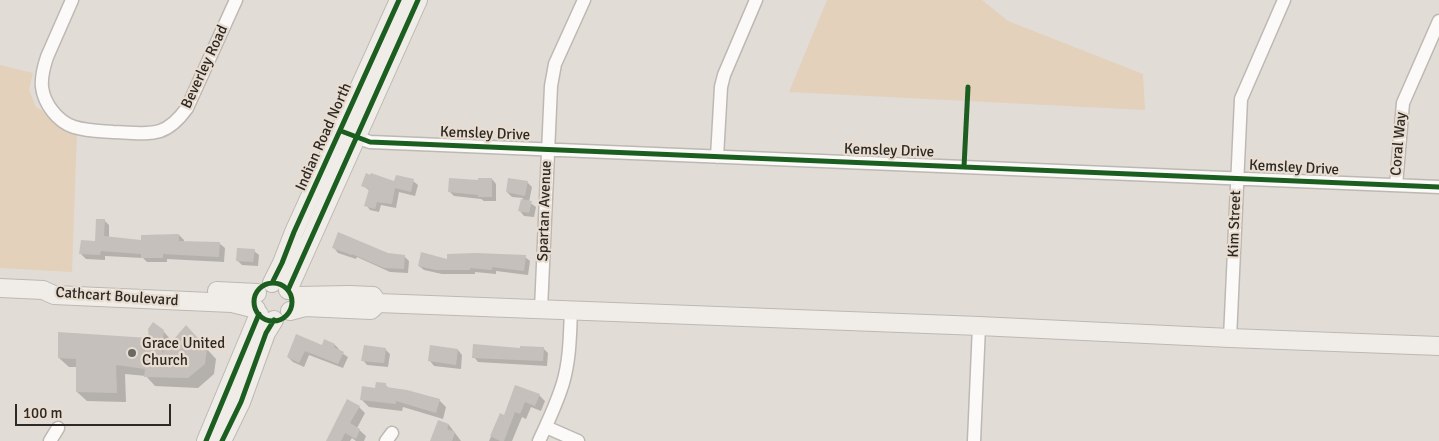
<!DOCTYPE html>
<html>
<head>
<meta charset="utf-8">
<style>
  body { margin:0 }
  #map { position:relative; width:1439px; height:441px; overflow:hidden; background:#e2dcd6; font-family:Signika,sans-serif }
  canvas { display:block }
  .scale { position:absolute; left:15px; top:404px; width:156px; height:22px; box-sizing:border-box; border:2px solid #2d2924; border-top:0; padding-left:6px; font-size:15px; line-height:18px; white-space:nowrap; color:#2d2924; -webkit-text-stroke:4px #e8ddd0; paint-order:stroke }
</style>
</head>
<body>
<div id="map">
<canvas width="1439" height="441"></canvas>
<div class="scale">100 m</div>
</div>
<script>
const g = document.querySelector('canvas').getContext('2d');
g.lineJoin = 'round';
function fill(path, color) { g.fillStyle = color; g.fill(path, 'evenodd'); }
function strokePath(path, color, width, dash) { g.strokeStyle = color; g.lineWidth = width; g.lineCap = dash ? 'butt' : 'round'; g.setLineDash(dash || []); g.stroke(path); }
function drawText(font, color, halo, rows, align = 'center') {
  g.font = font + ' Signika,sans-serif'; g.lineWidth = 4.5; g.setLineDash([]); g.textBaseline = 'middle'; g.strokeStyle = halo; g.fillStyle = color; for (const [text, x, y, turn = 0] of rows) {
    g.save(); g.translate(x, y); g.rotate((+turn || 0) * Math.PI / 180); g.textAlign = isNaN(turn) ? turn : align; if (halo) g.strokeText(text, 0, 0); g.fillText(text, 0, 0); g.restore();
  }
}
const green = new Path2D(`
  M827,0H982L1008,21L1143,74L1145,110L789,92Z
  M0,65L33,73L29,90L36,107L77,131L72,272L0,268Z`);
const shadow = new Path2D(`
  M492,179L496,184V201H484L481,199L454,196L449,191Z
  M413,181L418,185L415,196L399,192L396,208L381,205L379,212L370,210L366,205L370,191L362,185Z
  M527,182L532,187L529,202L536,207L534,217L524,216L520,211L523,198L512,197L507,192Z
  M104,220L109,225V238L142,241L179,235L184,240V242L219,243L225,248L224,262L167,259V262H147L143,258L105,256V260L86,259L81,254L97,243Z
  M334,248L404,256L409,261L408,273L390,272L357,257L356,259L338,253Z
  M254,251L259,255L258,266L242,265L237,260Z
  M525,257L530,261L528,275L496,271V274L475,272V274H442L424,270L419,266L448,261Z
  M163,331L173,342L195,336L216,359L214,374L198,388L155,386L146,376L125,374L126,402L87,401L77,392V367H69L59,358L151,339Z
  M297,336L322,347L335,345L339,349V351L348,357L343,368L309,355L304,367L293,362L288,357Z
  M543,348L548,353L547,366L478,362L474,357L521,350Z
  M385,349L390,354L388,367L367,365L363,360Z
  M458,350L462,355L461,369L434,366L430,361Z
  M385,384L389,389L439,400L446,407L443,419L403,407L402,411L369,407L362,400Z
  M516,386L539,395L545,401L541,411L531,407L526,419L522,417L512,441H489L501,415L505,417Z
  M359,407L365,413L357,428L366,436L364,441H356L352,438L350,441H327Z
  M439,421L449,425L461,441H432Z`);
const building = new Path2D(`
  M366,173L370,175L371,173L394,181L396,175L414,179L411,192L395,188L392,204L377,202L375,209L364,206L369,189L361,186Z
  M449,178L478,180V178H492V197H478V195L448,192Z
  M508,178L528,181L525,196L506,192Z
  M521,199L532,201L529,213L518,211Z
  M96,219H105L104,236L141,240V235L179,234V241L220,242L219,257L163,254V258H141V254L101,251L100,255L79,254L81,240L95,241Z
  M338,232L388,253L405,255L404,269L384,268L352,254V255L332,248Z
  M237,248L255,249L253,262L236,261Z
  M421,252L447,259V254L476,253L526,255L524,271L492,267V270L470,268V270H436L418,266Z
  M153,322L164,330L162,353L186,325L207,348L205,364L188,378L144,377L145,369L116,365L117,393L76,392V359L58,358V332L149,338L148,329Z
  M296,334L322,345L324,339L335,344L334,347L344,352L338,364L305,351L299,363L287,357Z
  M473,344L520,348V346L544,347L543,361L472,358Z
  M364,345L386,348L384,363L361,361Z
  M430,345L458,349L456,365L428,361Z
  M376,382L386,383V387L407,390L440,399L436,413L396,401V404L360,400L362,386L375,388Z
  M515,385L540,394L535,406L525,402L520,414L515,412L504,441H500L490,436L500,413L504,415Z
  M347,399L360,406L350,423L360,429L356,439L345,433L341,441H326Z
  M438,420L449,424L447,429L455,432L452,441H430Z`);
const street = new Path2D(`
  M72,0L47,57C44,66 41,77 42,87C44,104 58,122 74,127C87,131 100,131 113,132C149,133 164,140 187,108L236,0
  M349,135L370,142L1439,187
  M717,157L721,87L724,75L756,0
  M1396,185L1403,103L1439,21
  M541,309L551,86L555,64L584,0
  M1230,338L1241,99L1284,0
  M546,427L578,441
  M50,441L58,428
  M386,441L392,433
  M539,441C548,422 557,403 563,383C570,359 570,334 571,309
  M974,441L979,326`);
const secondary = new Path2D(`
  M272,283L282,263L294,232L399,0
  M0,288L43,290L54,295L232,303L256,309
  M288,290L418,0
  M217,291L257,293
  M298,296L349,295L373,296L378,303
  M290,311L305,307L371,310L378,303L979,326L1230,338L1439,346
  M206,441L259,314
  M222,441L241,402L266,333L274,320`);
const cycleway = new Path2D(`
  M341,131L370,142L1439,187
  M964,167L968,87
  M272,283L282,263L294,232L399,0
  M254 302a19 19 0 1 1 38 0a19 19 0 1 1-38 0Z
  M288,290L418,0
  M206,441L259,314
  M222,441L241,402L266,333L274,320`);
const markers = [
  [132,353,5,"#6c6862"]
];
const streetNames = [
  ["Beverley Road",205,67,-65],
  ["Kemsley Drive",485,134,2],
  ["Indian Road North",324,137,-66],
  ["Coral Way",1399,144,-85],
  ["Kemsley Drive",889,151,2],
  ["Kemsley Drive",1294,168,3],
  ["Spartan Avenue",545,211,-88],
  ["Kim Street",1235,224,-88],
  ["Cathcart Boulevard",117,297,4]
];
const poiNames = [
  ["Grace United",142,344],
  ["Church",142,361]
];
fill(green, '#e3d1bb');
fill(shadow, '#0003');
fill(building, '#c5c0bb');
strokePath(street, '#bdb8b3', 15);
strokePath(secondary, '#bdb8b3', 20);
strokePath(street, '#fbfaf9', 12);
strokePath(secondary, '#f0ede9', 18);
strokePath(cycleway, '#1b5e20', 5);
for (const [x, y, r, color] of markers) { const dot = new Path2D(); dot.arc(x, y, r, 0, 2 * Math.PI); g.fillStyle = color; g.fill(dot); strokePath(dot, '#e8ddd0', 2); }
drawText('15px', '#2d2924', '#e8ddd0', streetNames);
drawText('15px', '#2d2924', '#e8ddd0', poiNames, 'left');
</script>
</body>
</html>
